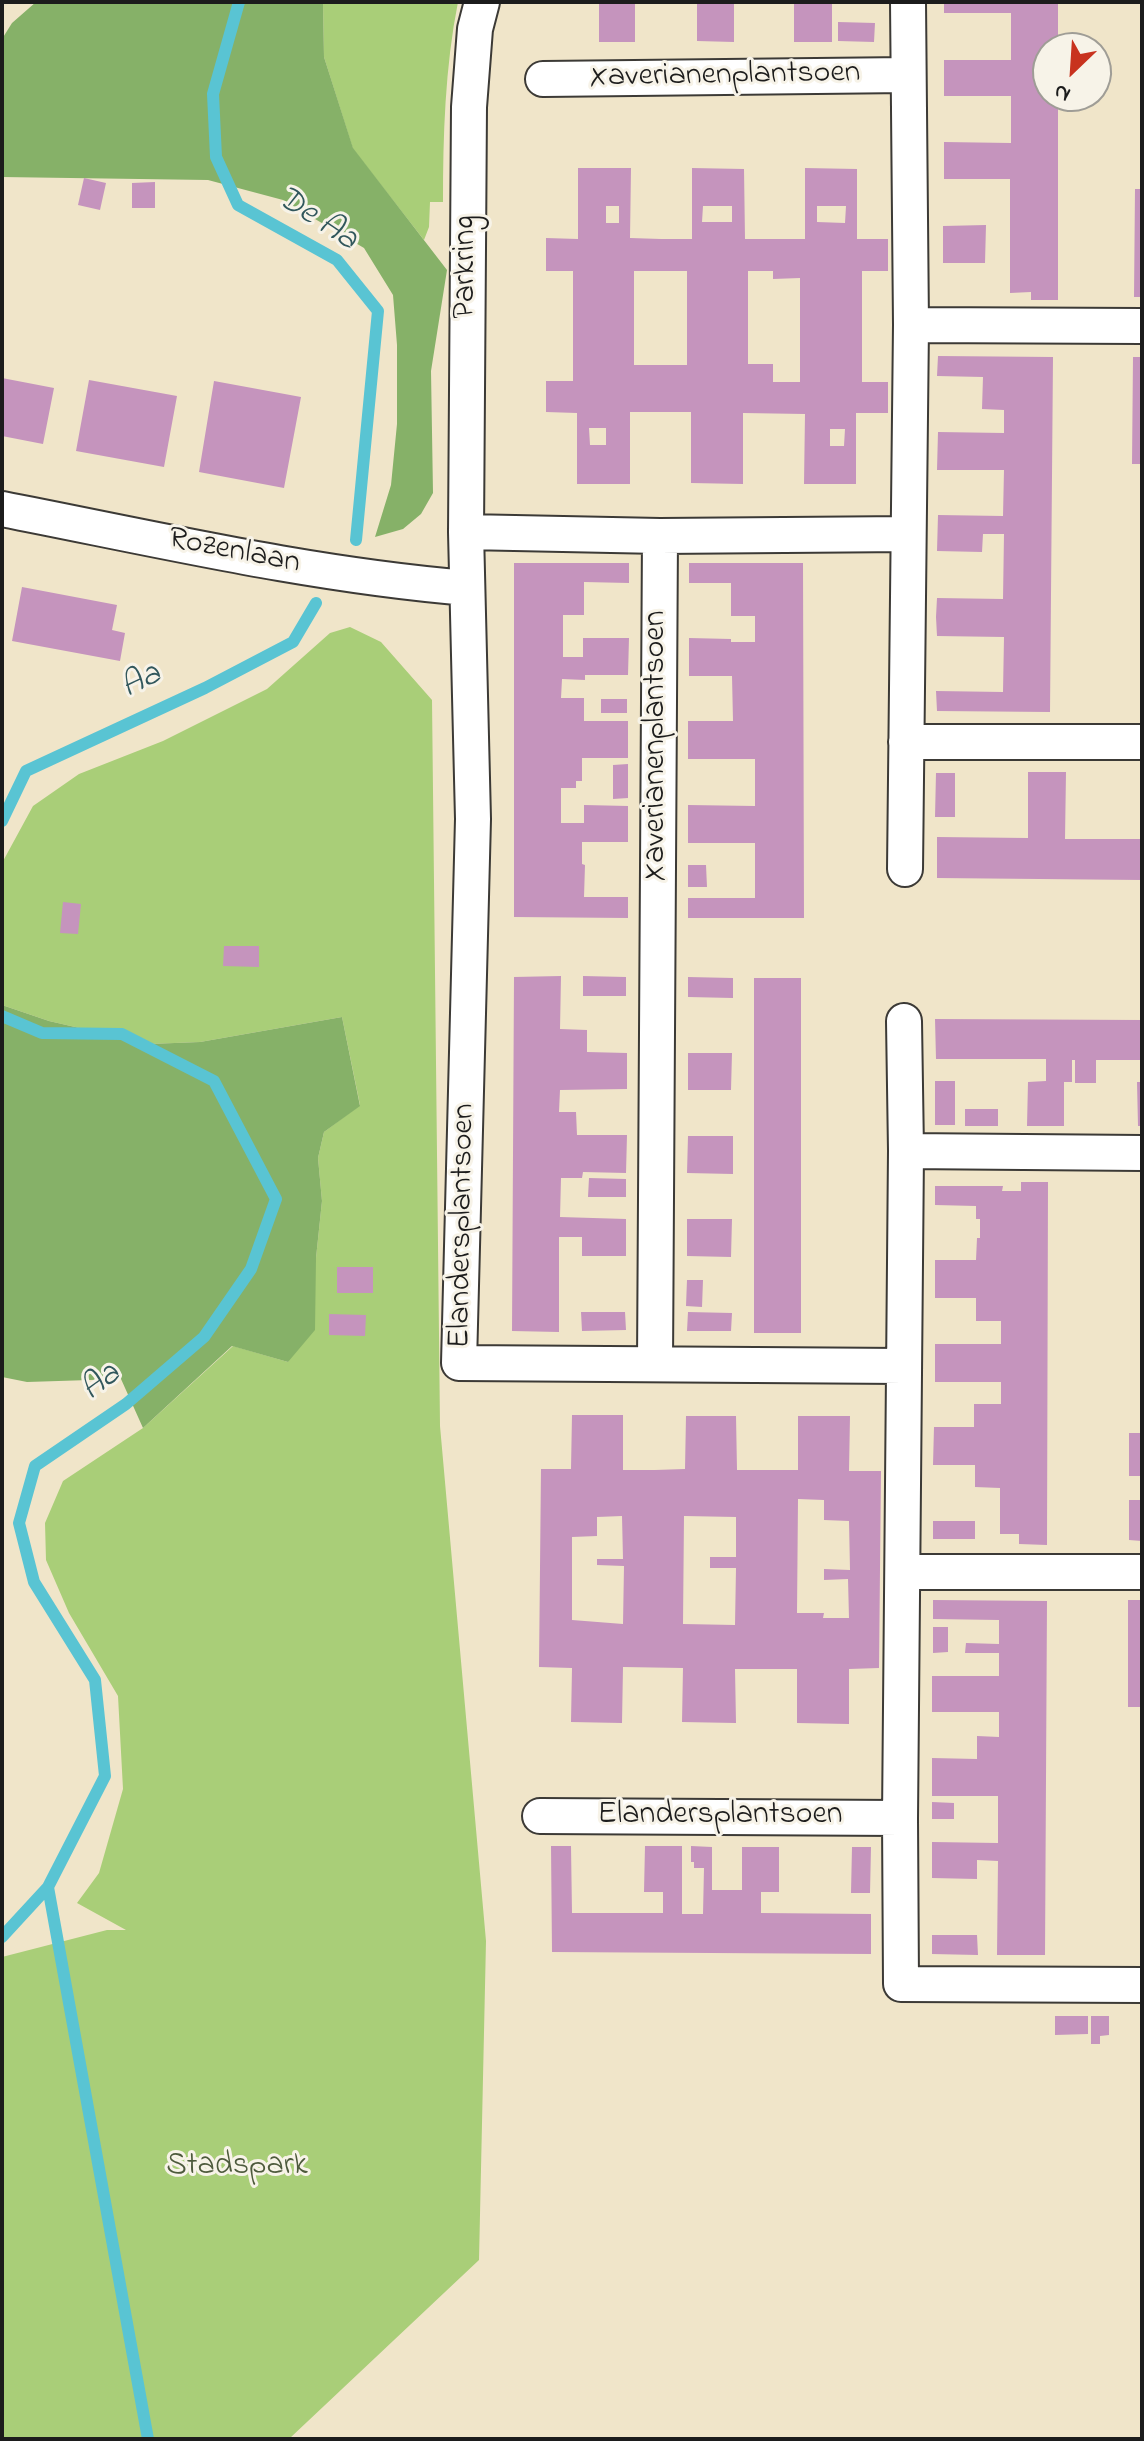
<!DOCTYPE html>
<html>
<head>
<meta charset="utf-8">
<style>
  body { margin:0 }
  #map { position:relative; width:1144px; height:2441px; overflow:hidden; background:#f0e5c9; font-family:"Indie Flower",sans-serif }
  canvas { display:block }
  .frame { position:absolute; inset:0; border:4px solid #1c1c1c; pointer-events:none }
  .north { position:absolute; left:1032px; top:32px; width:80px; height:80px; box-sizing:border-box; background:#f7f3e8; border:2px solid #9f9d96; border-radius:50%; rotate:205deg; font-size:22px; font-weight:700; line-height:32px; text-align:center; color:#1c1c1c }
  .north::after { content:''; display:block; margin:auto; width:28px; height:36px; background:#c8321e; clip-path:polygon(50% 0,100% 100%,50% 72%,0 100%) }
</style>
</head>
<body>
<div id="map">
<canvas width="1144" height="2441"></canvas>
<div class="frame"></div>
<div class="north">N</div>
</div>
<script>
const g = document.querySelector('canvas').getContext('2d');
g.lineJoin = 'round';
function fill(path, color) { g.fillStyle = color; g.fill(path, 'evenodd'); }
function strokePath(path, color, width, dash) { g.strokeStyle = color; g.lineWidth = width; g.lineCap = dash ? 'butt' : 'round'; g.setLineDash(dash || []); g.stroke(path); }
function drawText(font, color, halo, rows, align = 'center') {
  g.font = font + ' "Indie Flower",sans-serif'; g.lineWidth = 6; g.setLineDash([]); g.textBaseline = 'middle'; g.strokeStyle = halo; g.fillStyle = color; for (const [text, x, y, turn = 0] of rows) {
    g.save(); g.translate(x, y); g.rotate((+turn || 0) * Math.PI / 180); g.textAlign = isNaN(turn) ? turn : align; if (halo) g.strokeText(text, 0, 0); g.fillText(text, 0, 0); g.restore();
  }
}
const green = new Path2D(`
  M323,2H458C445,67 443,136 443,202H430L429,227L424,240L353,149L324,57Z
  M350,627L381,642L432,700L440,1426L486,1941L479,2260L290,2438L2,2439V1957L107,1930H126L77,1903L99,1873L123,1789L118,1696L69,1613L46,1560L45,1523L63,1481L143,1428L233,1346L288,1362L316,1258L322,1201L318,1158L324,1132L360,1105L342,1017L200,1042L149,1044L49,1021L2,1005V863L33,806L79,774L163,741L267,689L330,633Z`);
const forest = new Path2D(`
  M36,2H323L324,57L353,148L447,270L431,371L433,493L421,514L403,529L375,537L391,485L397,424V345L393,295L364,248L283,200L208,180L2,177V39L12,23Z
  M2,1005L49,1021L149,1044L200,1042L342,1017L360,1106L324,1132L318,1158L322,1201L316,1258L315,1330L288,1362L232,1346L143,1428L121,1379L27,1382L2,1377Z`);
const stream = new Path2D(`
  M239,2L213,94L216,157L238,205L337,260L378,311L356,540
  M2,821L26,771L205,688L293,642L316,603
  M2,1016L42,1033L122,1034L214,1081L276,1199L251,1269L204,1337L126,1404L35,1466L19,1523L34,1582L95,1680L105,1776L48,1887L2,1937
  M48,1887L148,2439`);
const building = new Path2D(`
  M599,2H635V42H599Z
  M697,2H734V42L697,41Z
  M794,2H832V42H794Z
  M944,2H1058V48H1048V96H1058V300H1031V292L1010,293V179H944V142L1011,143V96H944V60H1011V13H944Z
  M838,22L875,23L874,42L838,41Z
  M578,168H631L630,238L661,239H692V168L744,169L745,239H805V168L857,169V239H888V271H862V382H888V413H856V484H804L805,414L743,413V484L691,483V412H630V484H577V413L546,412V381H573V271H546V238L578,239ZM606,206H619V223H606ZM703,206H732V222H702ZM817,206H846L845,223L817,222ZM634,271H687V365H634ZM748,271H773V279L800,278V382H773V364H748ZM589,428H606V445H590ZM830,429H845L844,446H830Z
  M84,178L106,183L100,210L78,205Z
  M155,182V208H132V183Z
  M1135,189H1142V297H1134Z
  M986,225L985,263H943V226Z
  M938,356L1053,357L1050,712L937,711L936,691L1003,692L1004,637L937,636L936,617L937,598L1003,599L1004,534H983L982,552L937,551L938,515L1003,516L1004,470H937L938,432L1004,433V410L982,409L983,377L937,376Z
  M1133,357H1142V464H1132Z
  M2,378L54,388L43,444L2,436Z
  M89,380L177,396L164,467L76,451Z
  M214,381L301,397L284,488L199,472Z
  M514,563H629V583L584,582V615H563V657H583V638H629L628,675H585V680L562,679L561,698H584V721H628V758H582V781H576V788H561V823H584V805L628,806V842H582V864L585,865L584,897H628V918L514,917Z
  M689,563H803L804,918H688V898H755V843H688V805L755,806V759H688V721H733L732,676H689V638L731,639V642H755V616H731V583H689Z
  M22,587L117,605L112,630L125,633L120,661L12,641Z
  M601,699H627V713H601Z
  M628,764V798L613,799V765Z
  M1028,772H1066L1065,839H1142V880L937,878V837L1028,838Z
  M936,773H955V817H935Z
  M688,865H706L707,887H688Z
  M63,902L81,904L78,934L60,933Z
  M224,946H259V967L223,966Z
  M561,976L560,1029L587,1030V1052L627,1053V1089L560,1090L559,1112H576L577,1135H627L626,1173L583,1172L582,1178H561L560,1217L626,1219V1256H582V1237H559V1332L512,1331L514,977Z
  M583,976L626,977V996H583Z
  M688,977L733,978V998L688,997Z
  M754,978H801V1333H754Z
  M935,1019L1142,1020V1060H1096V1083H1075V1060H1072V1082H1064V1126H1027L1028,1082L1046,1081V1059H936Z
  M688,1053H732L731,1090H688Z
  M935,1081H955V1125H935Z
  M1137,1082H1142V1126H1138Z
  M965,1109H998V1126H965Z
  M688,1136H733V1174L687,1173Z
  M589,1178L626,1179V1197H588Z
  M1021,1182H1048L1047,1545L1019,1544V1534H1000V1488L975,1487V1465H933L934,1427H974V1404H1001V1382H935V1344H1001V1321H976V1298H935V1260H976L977,1238H980V1219H976V1206L935,1205V1186H1003L1002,1191H1021Z
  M687,1219H732L731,1257L687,1256Z
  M337,1267H373V1293H337Z
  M687,1280H703L702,1307L686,1306Z
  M581,1312H625L626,1330L582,1331Z
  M688,1312L732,1313L731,1331H687Z
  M329,1314L366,1315L365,1336L329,1335Z
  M572,1415H623V1470H655L685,1469L686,1416H736L737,1470H798V1416H850L849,1471H881L879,1668L849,1669V1724L797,1723V1669H735L736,1723L682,1722L683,1668L623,1667L622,1723L571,1722L572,1668L539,1667L541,1469H571ZM798,1499L824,1500V1520L849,1521L850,1570L824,1569V1580L848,1579L849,1618H823L824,1613H797ZM622,1516L623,1559H597V1565L624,1566L623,1624L572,1620V1537L597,1536V1517ZM684,1516L736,1517V1557H710V1568H736L735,1625L683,1624Z
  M1129,1433H1142V1476H1129Z
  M1129,1500H1142V1541L1129,1540Z
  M933,1521H975V1539H933Z
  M933,1600L1047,1601L1045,1955H997L998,1861L977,1860V1879L932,1878V1842L998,1843V1796H932V1758L977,1759V1736L999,1737V1712H932V1676H999V1653H965L966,1643L999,1644V1620L933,1619Z
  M1128,1600H1142V1707H1128Z
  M933,1627H948V1652L933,1653Z
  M932,1802L954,1803V1819H932Z
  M551,1846H571L572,1913H663V1892H644L645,1846H682V1914H703L704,1868H694V1862H691V1846L712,1847V1890H742V1847H779V1892H761V1913L871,1914V1954L552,1952Z
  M852,1847H871L870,1893H851Z
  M932,1935H977L978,1955L932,1954Z
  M1055,2016H1088V2034L1055,2035Z
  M1091,2016H1109V2035L1100,2036V2044H1091Z`);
const street = new Path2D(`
  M482,2L475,29L469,107L466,532L473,819L459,1363L903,1366
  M543,79L907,75
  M911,325L1142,326
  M2,509C156,539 310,575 467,588
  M466,532L660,536L908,534
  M906,742H1142
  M905,869L911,325L908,2
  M904,1021L906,1151
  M1142,1153L906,1151L900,1818L901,1984L1142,1985
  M655,1362L660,536
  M904,1572H1142
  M540,1816L900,1818`);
const streetNames = [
  ["Xaverianenplantsoen",725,77,-1],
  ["Parkring",468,267,-90],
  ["Rozenlaan",234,553,11],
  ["Xaverianenplantsoen",658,746,-90],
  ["Elandersplantsoen",464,1226,-89],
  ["Elandersplantsoen",720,1817]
];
const parkNames = [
  ["Stadspark",237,2168]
];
const waterNames = [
  ["De Aa",316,221,33],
  ["Aa",142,683,-26],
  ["Aa",102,1384,-37]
];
fill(green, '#a9ce78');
fill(forest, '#86b168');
strokePath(stream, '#59c4d3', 12);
fill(building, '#c594bd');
strokePath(street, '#3c3a36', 38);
strokePath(street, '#fff', 34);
drawText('32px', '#1c1c1c', '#f7f3e8', streetNames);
drawText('32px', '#4d5a3c', '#f7f3e8', parkNames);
drawText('italic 34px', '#31575c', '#f7f3e8', waterNames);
</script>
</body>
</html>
